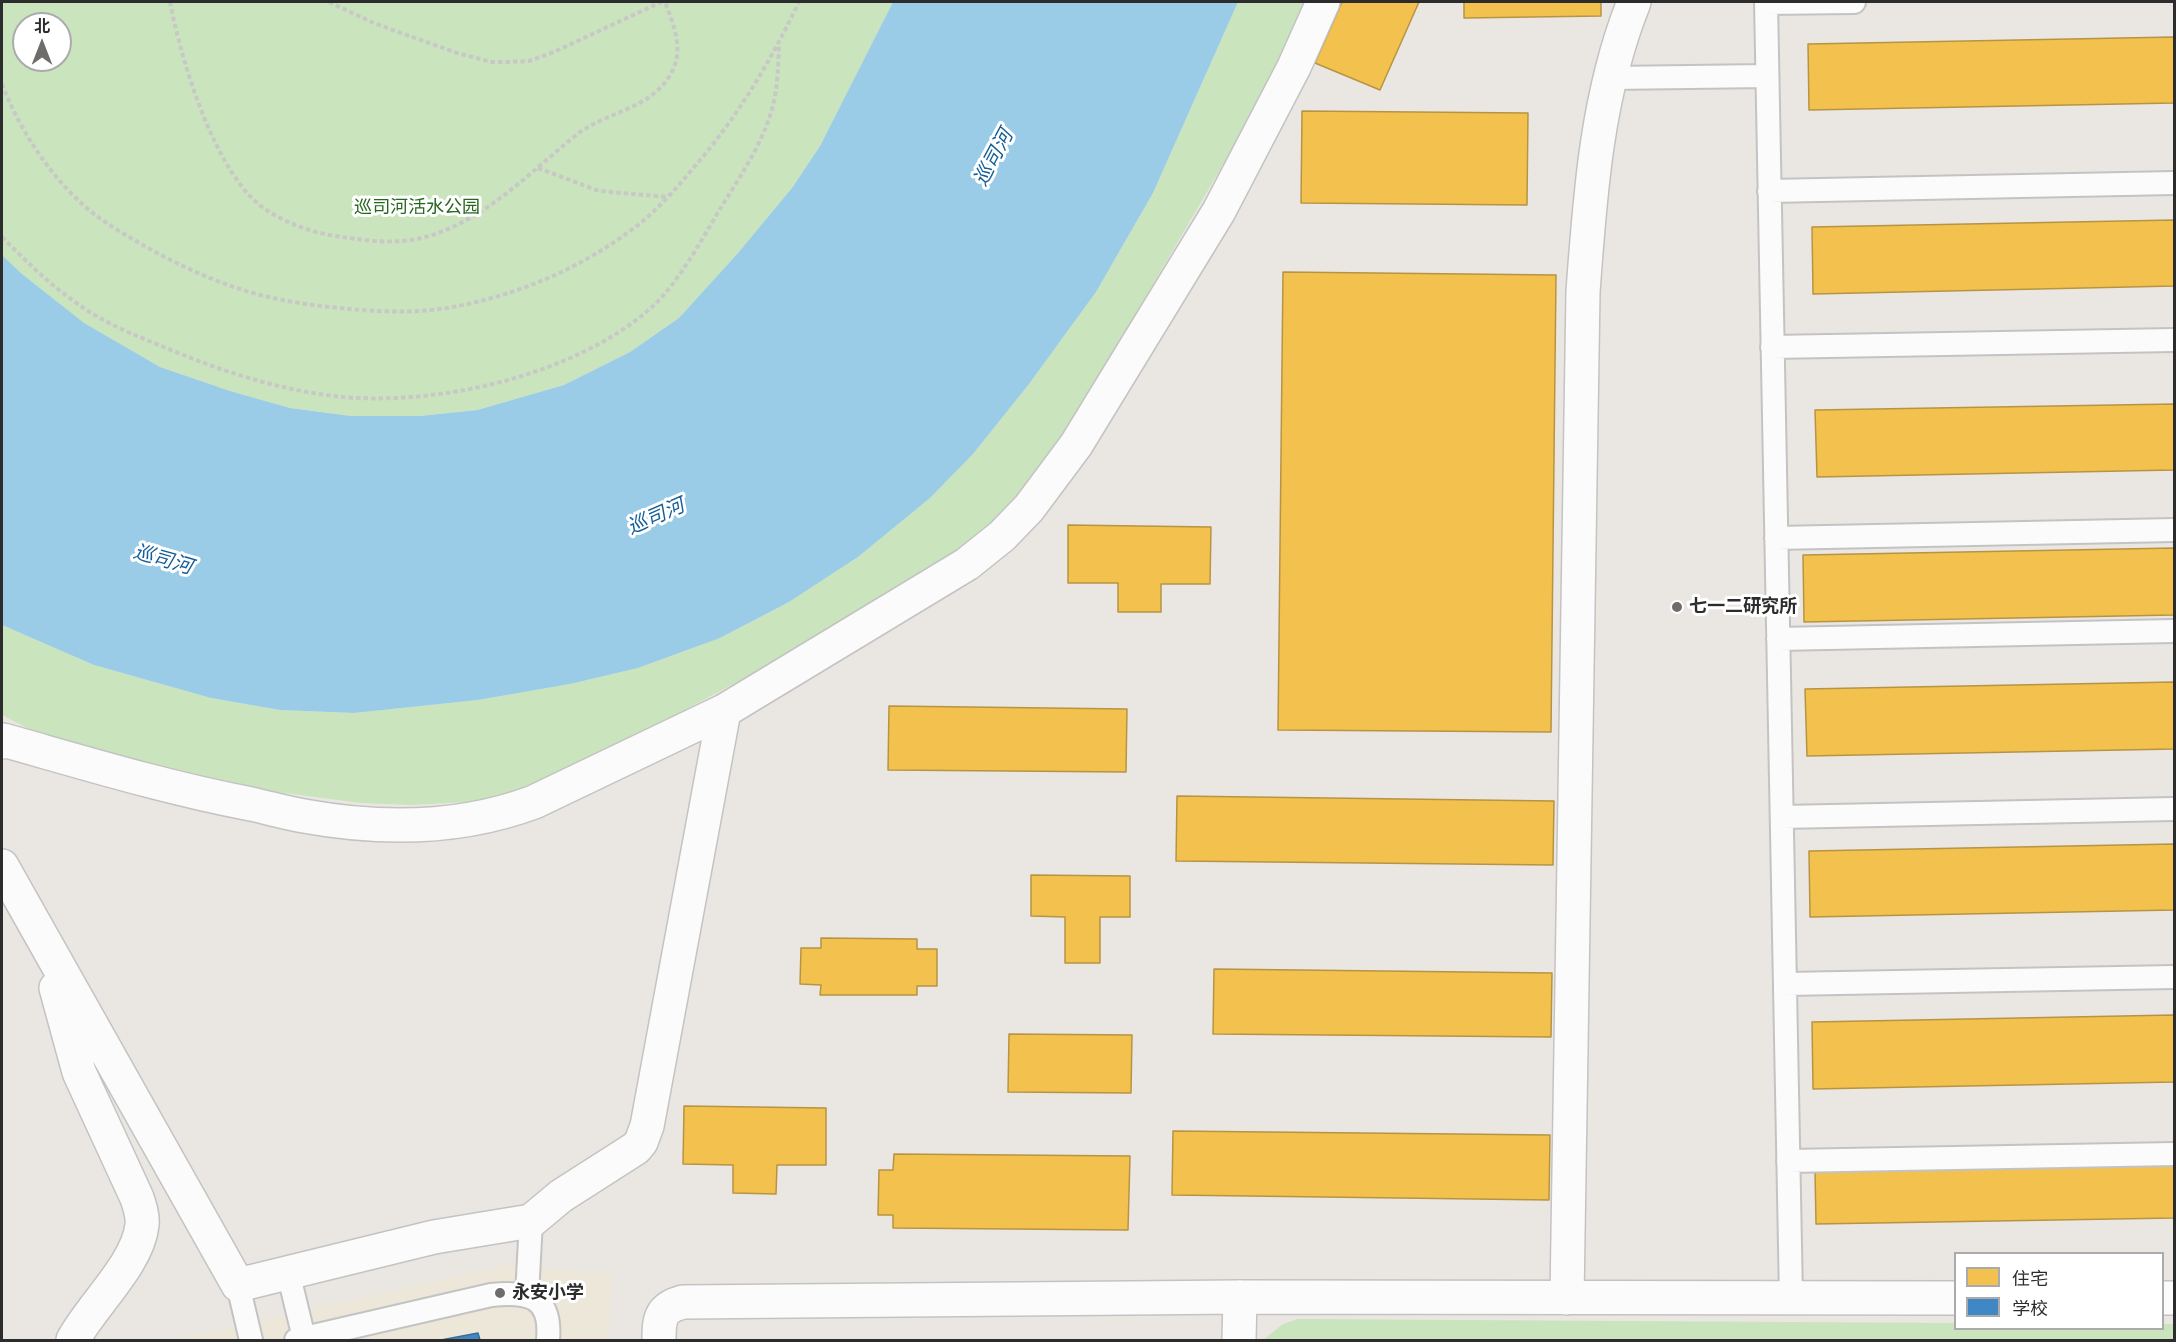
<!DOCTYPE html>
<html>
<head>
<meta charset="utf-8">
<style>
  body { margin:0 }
  #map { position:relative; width:2176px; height:1342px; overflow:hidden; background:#eae7e2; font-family:"PT Sans","Noto Sans SC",sans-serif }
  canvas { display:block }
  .frame { position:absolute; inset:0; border:3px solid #2c2c2c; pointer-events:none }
  .legend { position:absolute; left:1954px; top:1252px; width:210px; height:78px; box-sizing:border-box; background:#fff; border:2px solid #ababab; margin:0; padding:8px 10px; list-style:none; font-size:18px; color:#2c2c2c }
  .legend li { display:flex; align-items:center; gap:12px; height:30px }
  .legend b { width:30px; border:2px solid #ababab }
  .north { position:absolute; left:12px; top:12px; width:60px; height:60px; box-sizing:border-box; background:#fff; border:2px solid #ababab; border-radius:50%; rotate:0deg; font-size:16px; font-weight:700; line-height:24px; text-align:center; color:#2c2c2c }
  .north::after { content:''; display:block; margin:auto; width:21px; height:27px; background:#6e6d6c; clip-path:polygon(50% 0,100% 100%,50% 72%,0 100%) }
</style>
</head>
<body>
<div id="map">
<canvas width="2176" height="1342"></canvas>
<div class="frame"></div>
<ul class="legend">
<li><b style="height:16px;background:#f2c14e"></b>住宅</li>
<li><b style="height:16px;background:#3f88c5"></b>学校</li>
</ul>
<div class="north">北</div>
</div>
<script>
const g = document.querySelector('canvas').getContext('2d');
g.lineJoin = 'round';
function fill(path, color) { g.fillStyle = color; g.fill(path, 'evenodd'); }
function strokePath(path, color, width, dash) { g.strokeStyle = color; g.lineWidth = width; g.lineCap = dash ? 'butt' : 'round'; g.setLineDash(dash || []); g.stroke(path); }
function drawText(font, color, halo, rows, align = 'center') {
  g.font = font + ' "PT Sans","Noto Sans SC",sans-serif'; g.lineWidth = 6; g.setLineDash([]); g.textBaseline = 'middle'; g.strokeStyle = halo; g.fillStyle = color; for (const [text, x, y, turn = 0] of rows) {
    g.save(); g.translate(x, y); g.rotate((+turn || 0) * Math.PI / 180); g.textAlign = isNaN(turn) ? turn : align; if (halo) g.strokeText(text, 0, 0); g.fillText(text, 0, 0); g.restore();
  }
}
const education = new Path2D(`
  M511,1264L612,1275L608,1340H177Z`);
const green = new Path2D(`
  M2,2H893L820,146L792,188L738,253L679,318L630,352L564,385L476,410L420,416H351L290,408L230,391L160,367L83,323L22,274L2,255ZM24,24H60V60H24Z
  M1238,2H1309L1272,81L1050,460L1026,492L993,523L947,561L810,643L576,768L547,782L489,801L411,805L361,803L223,785L37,733L2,715V625L94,665L211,698L280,710L354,713L478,700L570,684L638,668L720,638L789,602L858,557L930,498L973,454L1029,384L1096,292L1153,193Z
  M1298,1319L1955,1323L1956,1328H2162L2163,1324H2174V1340H1263L1283,1324Z`);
const water = new Path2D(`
  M893,2H1238L1153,193L1096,292L1029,384L973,454L930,498L858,557L789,602L720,638L638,668L570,684L478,700L354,713L280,710L211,698L94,665L2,625V255L22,274L84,323L160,367L230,391L290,408L351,416H420L477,410L564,385L630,352L679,318L738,253L792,188L820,146Z`);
const homes = new Path2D(`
  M1342,2H1419L1380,90L1315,63Z
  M1464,2H1601V16L1464,18Z
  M2174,37V103L1809,110L1808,44Z
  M1302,111L1528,113L1527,205L1301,203Z
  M2174,220V286L1813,294L1812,227Z
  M1283,272L1556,275L1551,732L1278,730Z
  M2174,404V470L1817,477L1815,410Z
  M1068,525L1211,527L1210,584H1161V612H1118V583H1068Z
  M2174,548V615L1804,622L1803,555Z
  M2174,682V749L1807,756L1805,689Z
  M889,706L1127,709L1126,772L888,770Z
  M1177,796L1554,801L1553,865L1176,861Z
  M2174,844V910L1810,917L1809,851Z
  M1031,875L1130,876V917H1100V963H1065V917L1031,916Z
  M821,938L917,939V949H937V986H917V995H820L821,985L800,984L801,948H821Z
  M1214,969L1552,973L1551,1037L1213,1034Z
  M2174,1015V1082L1813,1089L1812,1022Z
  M1009,1034L1132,1035L1131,1093L1008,1092Z
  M684,1106L826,1108V1165H777L776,1194L733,1193V1165L683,1164Z
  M1173,1131L1550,1135L1549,1200L1172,1195Z
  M894,1154L1130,1156L1128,1230L893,1228V1215H878L879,1170H893Z
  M2174,1164V1218L1816,1224L1815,1171Z`);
const schools = new Path2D(`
  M478,1333L480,1340H441Z`);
const path = new Path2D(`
  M170,2C181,60 216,179 268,211C293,227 321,235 350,238C382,243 413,244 443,231C494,211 534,169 575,136C604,112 650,110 670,75C685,51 674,26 665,2
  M329,2L376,24L457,53L492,62H508L529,61L554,52L661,2
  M2,84C19,128 46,170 81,203C97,218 117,230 136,241C182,268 235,292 288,301C308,305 329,307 349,309C381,312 415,313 447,308C512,297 576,271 630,231C655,213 675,190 695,166C739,115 770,62 799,2
  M538,168L599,191L668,197
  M2,237C26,261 50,285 78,304C104,323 134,335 164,347C218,370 275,389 334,396C434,408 578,375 653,306C677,284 700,243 717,214C738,179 765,142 774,101C778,83 778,65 779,46`);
const service = new Path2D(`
  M1766,2L1791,1298
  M1766,3L1854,2
  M1610,78L1767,76
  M1769,191L2174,183
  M1772,347L2174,340
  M1776,538L2174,530
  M1778,639L2174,631
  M1782,817L2174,809
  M1785,984L2174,977
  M1788,1161L2174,1154
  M288,1272L304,1338
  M238,1285L251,1340
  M527,1295L531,1221
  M296,1340L491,1295C528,1291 552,1296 548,1340`);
const minor = new Path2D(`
  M2,742L3,740C85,763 167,788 251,804C269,808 286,813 304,816C381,830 462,829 534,802L724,711L967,564L1002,536L1029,508L1076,445L1219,211L1294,67L1323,2
  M2,866L238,1285L434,1237L531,1221L561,1196L636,1148L641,1142L647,1126L724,711
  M56,988L79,1072L137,1198C140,1207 143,1216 142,1225C138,1264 91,1306 73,1340
  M1567,1298L1583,292C1590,194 1597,94 1634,2
  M2162,1298H2174
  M659,1340C659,1319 660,1308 683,1302L1240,1297L1956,1298
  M1239,1340L1240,1297`);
const markers = [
  [1677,607,6,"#6e6d6c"],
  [500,1293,6,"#6e6d6c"]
];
const parkNames = [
  ["巡司河活水公园",417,208]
];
const poiNames = [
  ["七一二研究所",1689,607],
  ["永安小学",512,1293]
];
const waterNames = [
  ["巡司河",994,158,-62],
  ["巡司河",656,517,-24],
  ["巡司河",163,560,16]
];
fill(education, '#ece7d8');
fill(green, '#cae4bd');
fill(water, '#9acce8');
fill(homes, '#f2c14e');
strokePath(homes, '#b79444', 1.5);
fill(schools, '#3f88c5');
strokePath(schools, '#396c97', 1.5);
strokePath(service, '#c4c3c3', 26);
strokePath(minor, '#c4c3c3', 36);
strokePath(path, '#c8c8c7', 4, [4.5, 3]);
strokePath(service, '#fcfbfb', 22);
strokePath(minor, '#fcfbfb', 33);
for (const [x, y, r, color] of markers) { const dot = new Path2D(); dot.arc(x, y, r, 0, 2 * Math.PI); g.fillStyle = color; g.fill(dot); strokePath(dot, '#fff', 2); }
drawText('18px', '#26671e', '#fff', parkNames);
drawText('bold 18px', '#2c2c2c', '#fff', poiNames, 'left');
drawText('italic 20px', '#145e99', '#fff', waterNames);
</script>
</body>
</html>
